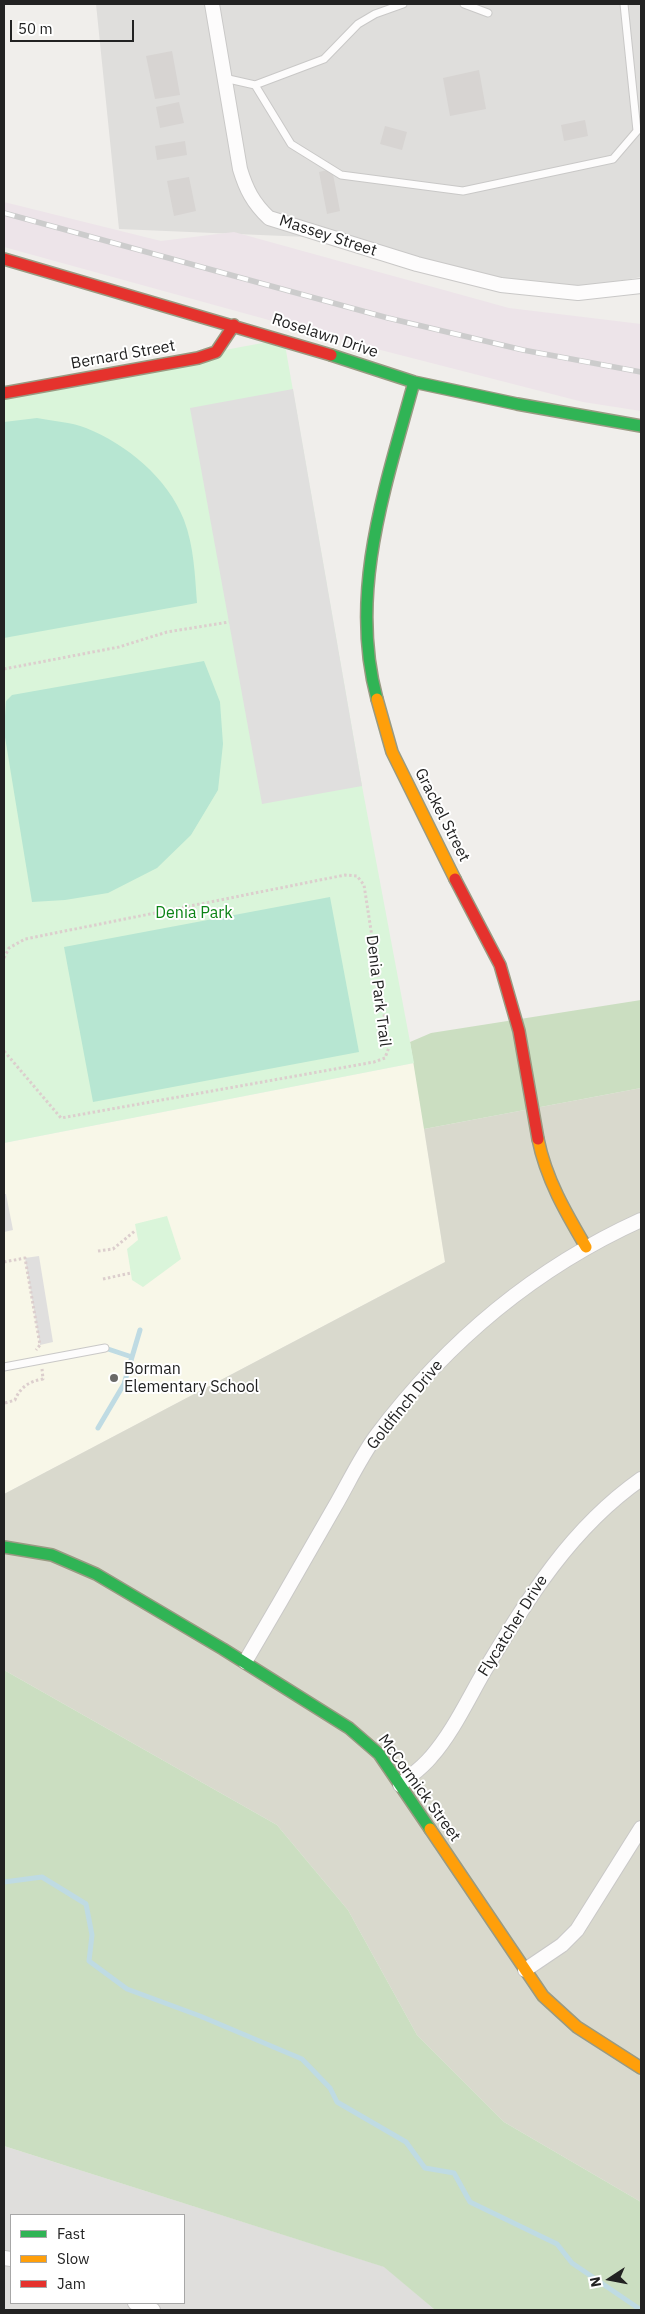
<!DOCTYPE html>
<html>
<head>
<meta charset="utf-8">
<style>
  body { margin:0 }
  #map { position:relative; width:645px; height:2314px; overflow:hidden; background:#f0eeeb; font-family:"IBM Plex Sans",sans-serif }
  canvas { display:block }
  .frame { position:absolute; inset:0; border:5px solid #222; pointer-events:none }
  .legend { position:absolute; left:10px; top:2214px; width:175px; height:90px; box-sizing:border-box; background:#fff; border:1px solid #a7a7a7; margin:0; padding:6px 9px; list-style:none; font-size:15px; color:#222 }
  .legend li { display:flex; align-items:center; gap:10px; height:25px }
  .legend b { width:25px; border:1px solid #a7a7a7 }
  .north { position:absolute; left:585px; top:2254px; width:50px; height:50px; -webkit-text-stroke:4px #fff; paint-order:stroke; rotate:259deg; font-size:14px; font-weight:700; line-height:20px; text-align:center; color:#222 }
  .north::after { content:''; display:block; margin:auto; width:18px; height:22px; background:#222; clip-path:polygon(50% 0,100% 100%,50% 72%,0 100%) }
  .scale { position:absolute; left:10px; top:20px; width:124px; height:22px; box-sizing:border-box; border:2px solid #222; border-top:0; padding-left:6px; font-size:15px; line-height:18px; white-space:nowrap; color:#222; -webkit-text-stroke:4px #fff; paint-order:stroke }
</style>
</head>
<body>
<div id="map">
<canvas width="645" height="2314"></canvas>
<div class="frame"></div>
<ul class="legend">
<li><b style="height:6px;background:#30b455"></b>Fast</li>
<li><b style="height:6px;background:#ff9f0a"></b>Slow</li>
<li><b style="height:6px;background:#e5322d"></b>Jam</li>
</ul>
<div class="north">N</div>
<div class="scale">50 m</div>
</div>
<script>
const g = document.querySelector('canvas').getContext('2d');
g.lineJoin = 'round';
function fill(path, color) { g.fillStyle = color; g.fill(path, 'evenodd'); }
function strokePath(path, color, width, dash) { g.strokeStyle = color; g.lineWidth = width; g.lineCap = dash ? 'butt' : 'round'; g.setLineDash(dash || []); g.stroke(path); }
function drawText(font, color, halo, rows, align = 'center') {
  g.font = font + ' "IBM Plex Sans",sans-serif'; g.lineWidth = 4; g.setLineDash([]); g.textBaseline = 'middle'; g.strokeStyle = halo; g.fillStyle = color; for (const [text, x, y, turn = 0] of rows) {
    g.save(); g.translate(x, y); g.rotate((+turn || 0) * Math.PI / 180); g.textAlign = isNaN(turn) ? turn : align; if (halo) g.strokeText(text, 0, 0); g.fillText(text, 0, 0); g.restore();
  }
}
const residential = new Path2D(`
  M96,4H641V277L559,292L331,238L119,229Z
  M4,2146L385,2267L435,2310H4ZM11,2215H184V2303H11Z`);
const industrial = new Path2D(`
  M4,202L161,241L234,232L509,308L641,324V411L583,402L334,338L4,247Z`);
const education = new Path2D(`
  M414,1063L445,1262L4,1494V1143Z`);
const construction = new Path2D(`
  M641,1088V2202L504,2122L417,2035L348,1910L277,1825L4,1670V1494L445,1262L424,1129Z`);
const forest = new Path2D(`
  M641,1000V1088L424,1129L410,1042L431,1033Z
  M4,1670L277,1825L348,1910L417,2035L504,2122L641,2202V2310H435L384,2267L4,2146Z`);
const park = new Path2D(`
  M284,339L362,786L414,1063L4,1143V391Z
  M167,1216L181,1259L143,1287L132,1280L127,1249L138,1240L135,1224Z`);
const pitch = new Path2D(`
  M37,418C52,421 71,422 86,428C126,444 168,478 184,520C194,546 195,576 197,603L4,638V422Z
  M204,661L220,702L223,744L218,790L191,835L157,868L108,893L65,900L32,902L4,731L6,701L12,695Z
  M330,897L359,1052L93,1102L64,947Z`);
const parking = new Path2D(`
  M293,389L362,786L262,804L190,408Z
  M4,1194H6L13,1230L4,1232Z
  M39,1256L53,1342L40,1345L25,1258Z`);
const stream = new Path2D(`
  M105,1348L132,1357
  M98,1428L124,1384L140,1330
  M4,1882L42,1877L86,1904L92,1935L89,1961L127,1989L200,2016L302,2059L330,2088L337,2102L406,2142L425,2168L454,2173L470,2202L557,2244L572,2263L641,2310`);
const building = new Path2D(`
  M172,51L180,95L155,99L146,56Z
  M479,70L486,109L450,116L443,78Z
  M179,102L184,123L160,128L156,107Z
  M585,120L588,136L564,141L561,125Z
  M385,126L407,132L402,150L380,144Z
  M185,141L187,155L157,160L155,146Z
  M332,169L340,211L327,214L319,172Z
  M189,177L196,211L174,216L167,181Z`);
const path = new Path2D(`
  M4,669L119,647L167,632L229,622
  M4,958L9,948L25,939L345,875L357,876L364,885L389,1047L385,1058L374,1062L61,1118L4,1051
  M98,1251L113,1249L136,1230
  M4,1262L25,1258L40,1345L36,1350
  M103,1279L131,1273
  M5,1403L15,1400C20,1387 30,1381 43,1379L42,1369`);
const lane = new Path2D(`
  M464,4L488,13
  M224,78L255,85L291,144L341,175L463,191L613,159L637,131L624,4
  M255,85L324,59L358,24L375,14L403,4
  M4,1367L105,1348`);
const street = new Path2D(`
  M212,4L240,169C246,189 253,203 269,218L417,264L501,285L578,293L641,286
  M245,1662C275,1611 305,1559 334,1508C348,1484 360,1458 376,1436C446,1343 535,1268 641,1220
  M400,1785C410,1776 422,1768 431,1757C453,1732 468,1699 485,1670C529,1597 570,1529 641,1479
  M525,1970L562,1945L577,1930L641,1828
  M4,2258L11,2259
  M135,2303L153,2310`);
const fast = new Path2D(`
  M331,355L414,382L517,404L641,426
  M377,699C348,592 386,485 414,382
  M4,1547L52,1555L96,1574L223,1649L349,1728L379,1754L430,1829`);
const slow = new Path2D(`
  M377,699L392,752L455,879
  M538,1139C546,1179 566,1213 586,1247
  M430,1829L543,1996L577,2027L641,2068`);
const jam = new Path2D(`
  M4,259L331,355
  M4,393L198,358L216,352L234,325
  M455,879L500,965L519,1031L538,1139`);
const rail = new Path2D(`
  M4,213L388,318L523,350L641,372`);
const markers = [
  [114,1378,5,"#6a6968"]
];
const streetNames = [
  ["Massey Street",328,236,18],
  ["Roselawn Drive",325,336,18],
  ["Bernard Street",123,355,-10],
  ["Grackel Street",442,815,63],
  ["Denia Park Trail",378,991,83],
  ["Goldfinch Drive",405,1405,-51],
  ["Flycatcher Drive",513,1626,-58],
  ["McCormick Street",419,1788,54]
];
const parkNames = [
  ["Denia Park",194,913]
];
const poiNames = [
  ["Borman",124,1369],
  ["Elementary School",124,1387]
];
fill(residential, '#dfdedc');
fill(industrial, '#ede4e9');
fill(education, '#f8f7e8');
fill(construction, '#d9d9cd');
fill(forest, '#cbdec1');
fill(park, '#daf5da');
fill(pitch, '#b7e6d2');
fill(parking, '#e0dfde');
strokePath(stream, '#bfdbe3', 5);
fill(building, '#d7d4d2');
strokePath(lane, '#c9c8c7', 9);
strokePath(street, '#c9c8c7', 16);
strokePath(fast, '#999a82', 14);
strokePath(slow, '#999a82', 14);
strokePath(jam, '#999a82', 14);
strokePath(path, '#dccecd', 3, [2.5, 2.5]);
strokePath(lane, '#fdfcfc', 7);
strokePath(street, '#fdfcfc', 14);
strokePath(fast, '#30b455', 11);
strokePath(slow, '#ff9f0a', 11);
strokePath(jam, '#e5322d', 11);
strokePath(rail, '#ccc', 5.5);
strokePath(rail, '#fff', 4, [11]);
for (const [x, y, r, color] of markers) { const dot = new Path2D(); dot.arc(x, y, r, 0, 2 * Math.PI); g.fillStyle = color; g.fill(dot); strokePath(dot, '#fff', 2); }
drawText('16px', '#222', '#fff', streetNames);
drawText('16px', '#0c8416', '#fff', parkNames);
drawText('16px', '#222', '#fff', poiNames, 'left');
</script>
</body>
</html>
